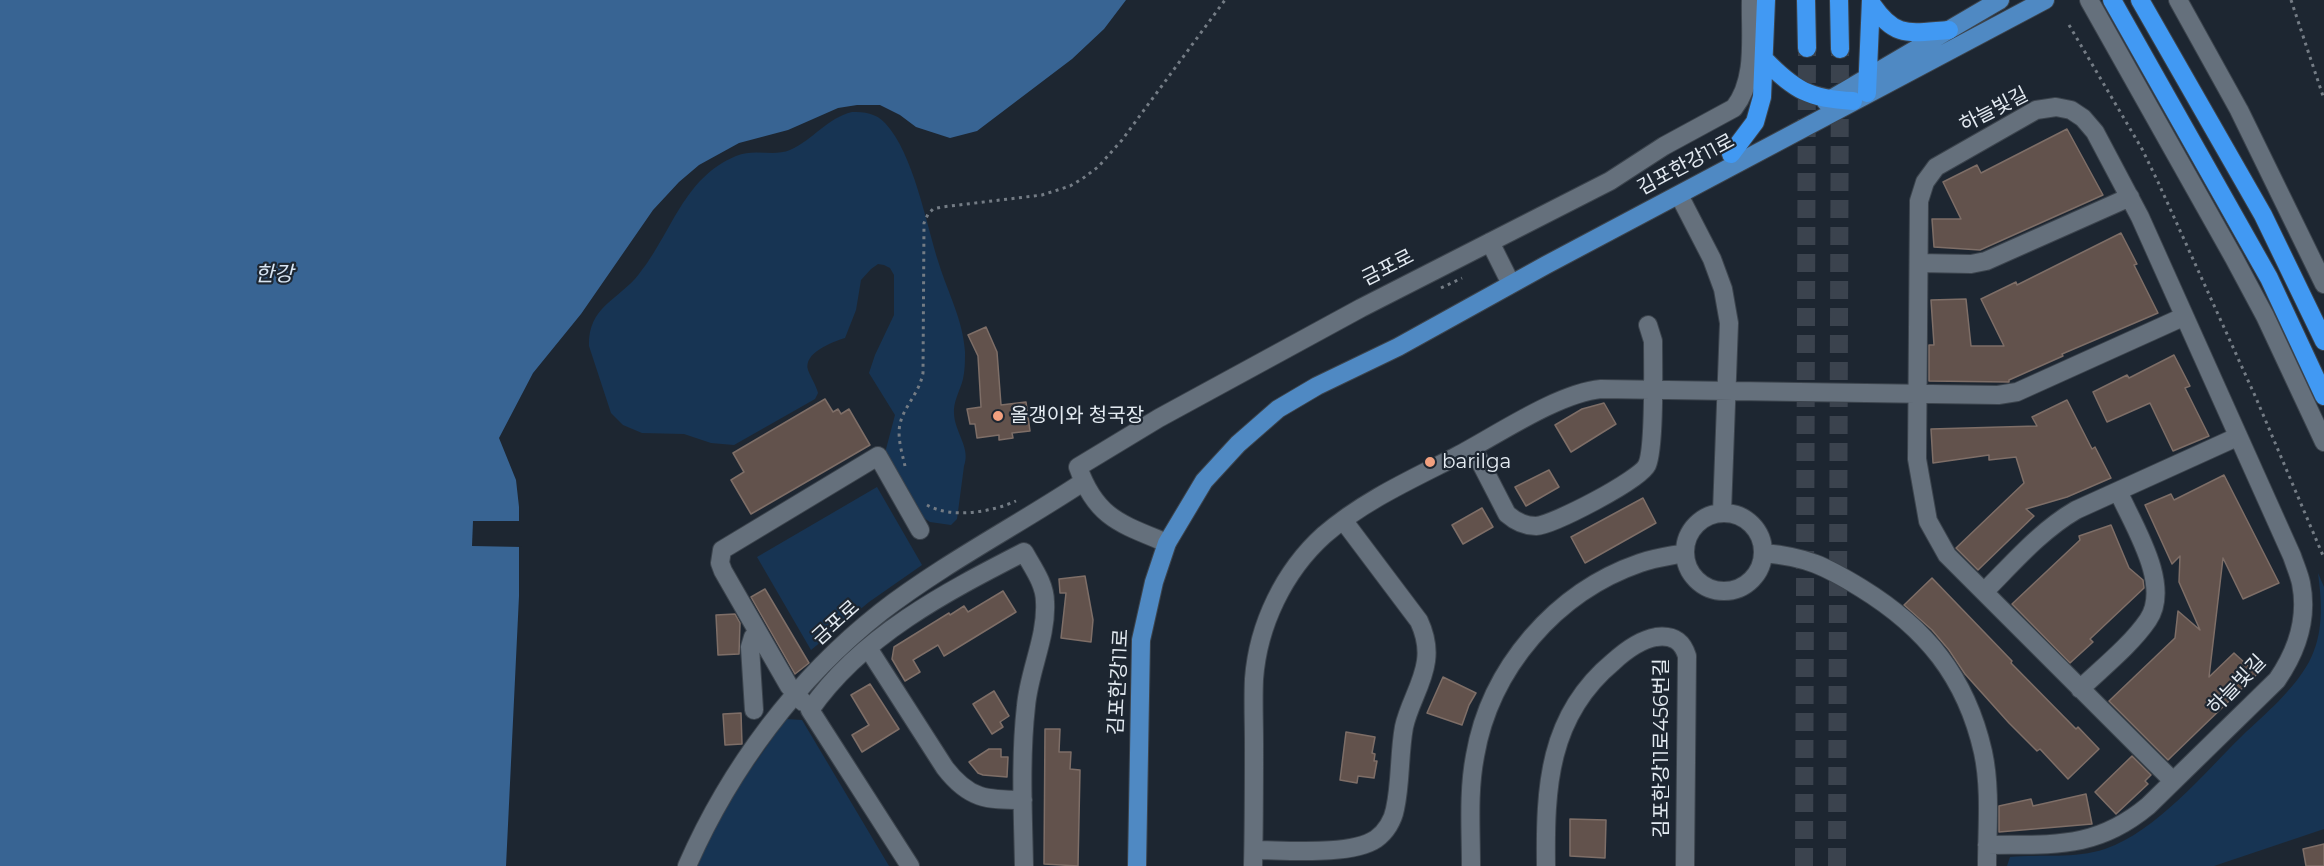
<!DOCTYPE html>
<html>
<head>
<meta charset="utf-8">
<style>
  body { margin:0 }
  canvas { display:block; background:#1d2631 }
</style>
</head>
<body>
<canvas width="2324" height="866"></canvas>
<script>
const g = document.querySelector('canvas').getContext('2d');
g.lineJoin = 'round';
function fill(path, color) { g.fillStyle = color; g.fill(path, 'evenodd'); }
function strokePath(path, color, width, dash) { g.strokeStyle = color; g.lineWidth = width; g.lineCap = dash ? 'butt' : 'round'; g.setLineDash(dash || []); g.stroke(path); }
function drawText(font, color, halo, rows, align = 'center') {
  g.font = font + ' Montserrat,"Noto Sans KR",sans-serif'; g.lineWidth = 4.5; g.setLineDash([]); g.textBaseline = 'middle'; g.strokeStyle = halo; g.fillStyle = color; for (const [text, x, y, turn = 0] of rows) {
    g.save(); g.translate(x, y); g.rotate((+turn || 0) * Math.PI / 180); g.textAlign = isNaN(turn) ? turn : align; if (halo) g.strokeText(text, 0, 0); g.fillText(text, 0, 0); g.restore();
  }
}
const green = new Path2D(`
  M852,112C864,112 876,113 885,123C914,154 926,224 939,264C948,293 963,320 965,352C965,360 965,370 963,379C960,391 953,401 954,414C955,433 971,448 964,466L957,519L951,525L930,522L924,518L885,453L895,415L869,373L875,355L894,315V275L890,268L884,265L878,264L871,269L861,280L856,310L845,338C832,342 803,353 808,370C811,378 816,385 818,393L815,399L734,445L711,443L684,434L642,433L623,425L611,413L589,346C588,306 619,300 639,274C672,233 683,178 736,156C755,148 773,157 790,150C813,140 827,118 852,112Z
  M877,487L922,565L869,602L811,650L757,557Z
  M2318,573L2324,587V829L2214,866H2007L2010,857C2041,854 2075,859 2105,849C2157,831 2203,774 2242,736C2265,714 2293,691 2309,662C2324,634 2322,603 2318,573Z
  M786,719L802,720L889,866H695L734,793Z`);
const water = new Path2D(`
  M0,0H1126L1104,29L1072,59L977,131L950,138L916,127L900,115L880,105H857L838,108L788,130L739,143L699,165L679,182L653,210L581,314L533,373L499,438L516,480L519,507V596L506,866H0Z`);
const pier = new Path2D(`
  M473,521H522V547L472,546Z`);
const building = new Path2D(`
  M2067,129L2103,195L1980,250L1934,247L1932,219H1961L1943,182L1977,165L1981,173Z
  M2121,233L2137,264L2134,265L2158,313L2062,354L2063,356L2009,380V382L1929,381V345H1934L1931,300L1966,299L1971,346H2004L1981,299L2016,282L2017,285Z
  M986,327L997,352L1001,405L1026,402L1030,431L1012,433L1013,438L999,440V435L977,438L975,424H970L967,409L981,407L978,356L968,335Z
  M2174,355L2190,386L2185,388L2209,436L2173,451L2150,403L2107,422L2093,392L2127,375L2129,378Z
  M825,399L833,412L838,409L841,414L849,409L870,445L751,514L731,480L744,472L733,453Z
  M2067,400L2092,449L2095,447L2111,478L2067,497L2026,509L2034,516L1978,570L1956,548L2024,483L2016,457L1989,460V455L1933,463L1931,429L2037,426L2032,417Z
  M1604,403L1616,424L1571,452L1555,425L1582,409Z
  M1549,470L1559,487L1526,506L1515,487Z
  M2224,475L2279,583L2243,599L2223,558L2209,677L2234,653L2257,674L2168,760L2109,701L2175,638L2178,611L2200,630L2179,582L2180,556L2172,564L2145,505L2171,494L2174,500Z
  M1643,498L1656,523L1585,563L1571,537Z
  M1482,508L1493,527L1463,544L1452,525Z
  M2111,525L2129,568L2143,580L2144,588L2090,639L2093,642L2070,663L2012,604L2080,540L2079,536Z
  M1085,576L1093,620L1091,642L1061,638L1066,593H1060L1059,579Z
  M1932,578L2012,661L2011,663L2076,729L2078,727L2099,749L2068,779L2040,749L2037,751L2009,723L1965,674L1949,650L1932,630L1904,605Z
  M765,589L809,663L795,674L751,597Z
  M1003,591L1016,612L944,656L938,645L913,660L920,672L905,681L892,659L894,647L949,613L950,615L964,606L968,612Z
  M735,614L740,623L739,654L718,655L716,615Z
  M1443,677L1476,693L1469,705L1462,725L1427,713Z
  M870,684L899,729L862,752L852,735L869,725L851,695Z
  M994,691L1009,716L1000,722L1003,727L992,734L973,704Z
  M741,713L742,744L725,745L723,714Z
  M1045,729H1060L1059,752H1071L1070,769L1080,770L1078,866L1044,864Z
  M1346,732L1375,737L1372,753L1375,754L1374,761H1377L1374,778L1358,776L1357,783L1340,780Z
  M989,749H1001V757H1008L1007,777L983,775L978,773L969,762Z
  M2132,756L2151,775L2145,781L2148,784L2116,814L2095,792Z
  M2086,794L2092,824L1999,832V806L2031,799L2033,806Z
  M1570,819L1606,820L1605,858L1570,856Z
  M2324,844V866H2306L2303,849Z`);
const highwayTunnel = new Path2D(`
  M1804,866L1807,48
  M1837,866L1840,49`);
const path = new Path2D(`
  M2291,0L2324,99
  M2069,25L2142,149L2158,182L2256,398L2324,558
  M1441,288L1462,278
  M905,466C902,453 897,437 900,424C904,406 919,394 923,373L924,223L928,214L933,209L942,207L1042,195L1070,186L1082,179L1098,167L1122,140L1225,0
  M927,505C951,519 992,512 1016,501`);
const minor = new Path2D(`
  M2089,0L2234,258L2265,316L2324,442
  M2178,0L2239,110L2324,284
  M1679,195L1712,259L1723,289L1729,323L1722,512
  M1490,242L1507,276
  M1919,263L1971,264L1986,261L2130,197
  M1473,448L1507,514C1515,521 1524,526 1536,526C1553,525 1640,480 1647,465C1655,447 1653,364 1653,341L1648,325
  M1685 552a39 39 0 1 1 78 0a39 39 0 1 1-78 0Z
  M1167,543C1121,524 1096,518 1078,467L1159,418L1361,308L1610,181L1664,146L1734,108C1757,79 1750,35 1751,0
  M1764,553C1807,557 1825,566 1861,588C1926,628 1966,677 1983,752C1991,789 1987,829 1987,866
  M1984,592C2013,563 2040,531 2076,510L2237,437
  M868,648L945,768C969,799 986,800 1023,800
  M2080,689C2102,668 2131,645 2148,620C2172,585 2133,525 2118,491
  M803,702L789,686L723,571L720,563L722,550L878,456L920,530
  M754,710L750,647L753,637L758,632
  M1987,845C2052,844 2095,850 2148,806L2277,680C2297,651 2308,618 2301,583C2299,574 2295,565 2292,556L2140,217L2095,132L2083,118L2071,110L2056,107L2036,110L1936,167L1925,182L1919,201L1917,459L1928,521L1947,555L2172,780
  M1254,850C1285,850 1351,856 1376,839C1386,832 1393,820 1395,809C1401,782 1399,754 1404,727C1409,704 1423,684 1426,661C1428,647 1425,634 1419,621L1343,520
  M687,866C730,768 797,678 881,612C943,564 1018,525 1083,482
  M910,866L810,710C861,636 946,592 1024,552C1033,568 1045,584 1045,602C1047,637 1029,671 1026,706C1020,759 1023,813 1024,866
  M1253,866C1254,825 1254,784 1254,743C1254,722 1253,700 1254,679C1258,625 1284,571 1324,535C1363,501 1412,479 1457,456C1497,435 1558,393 1601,389L1998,395L2017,392L2183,317
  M1471,866C1471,830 1468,792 1475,756C1490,668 1556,592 1640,563C1654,558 1670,556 1685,553
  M1546,866C1545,788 1548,716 1613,662C1625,651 1639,640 1656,637C1672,635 1682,640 1687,656L1685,866`);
const major = new Path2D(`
  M1826,102L2000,0
  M1137,866L1141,640L1154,582L1167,543L1204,481L1238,444L1278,409L1317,386L1398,347L1546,265L2045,0`);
const highway = new Path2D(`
  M1806,0L1807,48
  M1839,0L1840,49
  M2112,0L2269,278L2324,396
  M2140,0L2263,215L2324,341
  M1871,3C1895,39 1909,33 1949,30
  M1765,60C1794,90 1810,99 1853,101
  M1867,93L1871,0
  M1731,154L1755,122L1762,97L1766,0`);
const markers = [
  [998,416,6,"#f2a07f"],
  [1430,462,6,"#f2a07f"]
];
const streetNames = [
  ["하늘빛길",1994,110,-27],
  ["김포한강11로",1686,165,-28],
  ["금포로",1388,268,-27],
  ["금포로",836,623,-42],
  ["김포한강11로",1119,682,-87],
  ["하늘빛길",2237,685,-46],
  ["김포한강11로456번길",1662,748,-90]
];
const poiNames = [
  ["올갱이와 청국장",1010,416],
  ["barilga",1442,462]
];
const waterNames = [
  ["한강",274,275]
];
fill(green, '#173453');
fill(water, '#386493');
fill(pier, '#1d2631');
fill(building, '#62524c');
strokePath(building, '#7e6e67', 1.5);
strokePath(highwayTunnel, '#3b434e', 18, [18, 9]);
strokePath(minor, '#3c444d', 20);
strokePath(major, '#3c444d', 20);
strokePath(highway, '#3c444d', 20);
strokePath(path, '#747c85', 3, [3, 4.5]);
strokePath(minor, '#65707c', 18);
strokePath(major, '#4f89c3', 18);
strokePath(highway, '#4199f3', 18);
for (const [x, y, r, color] of markers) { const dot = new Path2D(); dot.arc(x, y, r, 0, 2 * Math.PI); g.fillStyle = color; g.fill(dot); strokePath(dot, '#1d2631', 2); }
drawText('20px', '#e3eaf1', '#1d2631', streetNames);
drawText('20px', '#e3eaf1', '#1d2631', poiNames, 'left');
drawText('italic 21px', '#d8e5f3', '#1d2631', waterNames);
</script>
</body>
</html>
